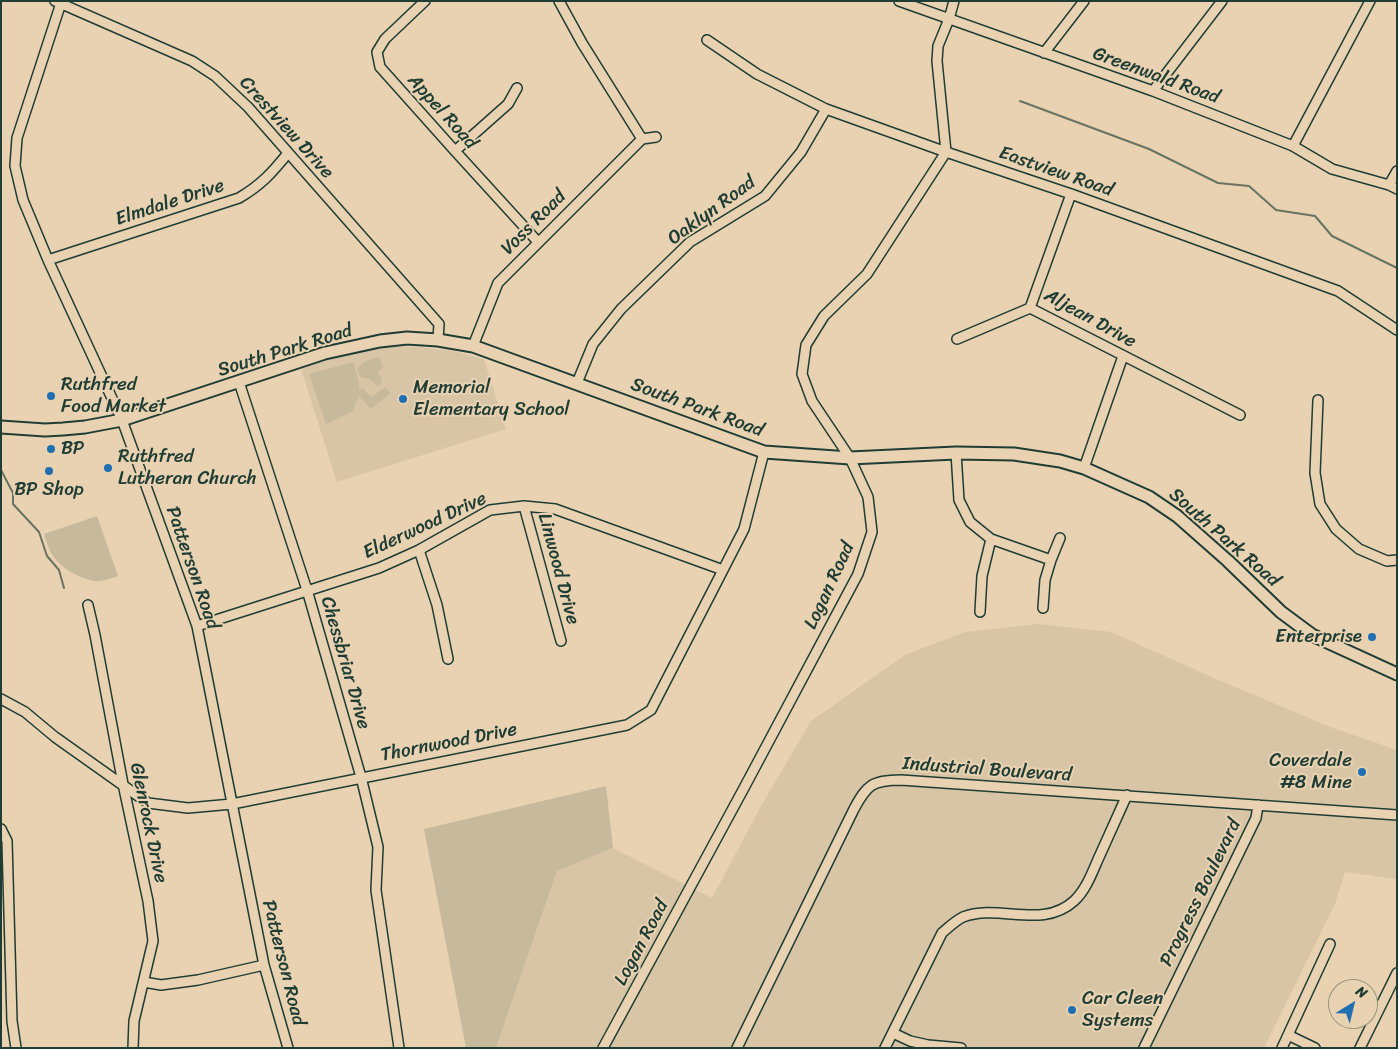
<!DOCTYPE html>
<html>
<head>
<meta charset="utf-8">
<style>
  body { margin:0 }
  #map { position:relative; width:1398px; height:1049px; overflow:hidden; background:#e8d2b1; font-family:Sriracha,sans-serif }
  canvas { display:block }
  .frame { position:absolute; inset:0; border:2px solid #1f3d34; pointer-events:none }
  .north { position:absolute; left:1328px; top:979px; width:50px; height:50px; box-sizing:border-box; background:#e8d2b1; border:1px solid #98967f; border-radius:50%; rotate:36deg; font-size:14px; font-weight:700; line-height:20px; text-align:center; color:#1f3d34 }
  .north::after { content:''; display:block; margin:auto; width:18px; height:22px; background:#1f6fb2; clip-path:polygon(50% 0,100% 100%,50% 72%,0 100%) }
</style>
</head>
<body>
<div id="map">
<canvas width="1398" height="1049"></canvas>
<div class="frame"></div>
<div class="north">N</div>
</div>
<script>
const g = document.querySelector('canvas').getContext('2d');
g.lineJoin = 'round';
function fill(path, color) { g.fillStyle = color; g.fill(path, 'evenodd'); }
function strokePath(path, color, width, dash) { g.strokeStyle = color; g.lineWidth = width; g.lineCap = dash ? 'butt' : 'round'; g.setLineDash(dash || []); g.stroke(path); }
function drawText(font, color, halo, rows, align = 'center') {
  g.font = font + ' Sriracha,sans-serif'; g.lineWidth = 4; g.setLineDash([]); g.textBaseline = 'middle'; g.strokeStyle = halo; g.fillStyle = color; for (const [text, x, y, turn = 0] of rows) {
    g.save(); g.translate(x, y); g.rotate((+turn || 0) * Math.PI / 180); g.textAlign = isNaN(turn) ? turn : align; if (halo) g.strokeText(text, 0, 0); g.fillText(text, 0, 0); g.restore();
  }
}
const built = new Path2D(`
  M385,346L419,347L453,351L484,359L506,429L337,482L301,369L343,355Z
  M1038,624L1111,632L1207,675L1330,727L1397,750V879L1345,872L1335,904L1264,1048H496L557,871L613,848L712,898L761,806L811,721L905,655L965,632Z`);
const green = new Path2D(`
  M379,357L383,366L378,373L382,378L379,387L369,379L361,377L357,370C362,361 370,359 379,357Z
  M353,362L359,383V390L363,388L371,397L385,387L391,393L371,409L359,396L352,412L326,424L309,374Z
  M97,516L118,576C110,579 102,582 94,581C78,578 59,567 51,553C48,547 46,540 44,534Z
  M606,786L613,848L557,871L496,1048H466L424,829Z`);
const stream = new Path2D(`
  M1020,101L1149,149L1218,183L1249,186L1276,210L1315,216L1332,236L1397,268
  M1,470L13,493V504L39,532L47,556L59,570L64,588`);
const minor = new Path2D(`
  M55,1L192,61L215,76L248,107L439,324L438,340
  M425,1L385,39L377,52L380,67L455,151L538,242
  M559,1L582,43L642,139
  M899,1L1153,91L1293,146L1332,169L1389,185L1397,189
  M61,3L17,138L15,166L23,200L48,260L122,420L197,626L264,965L288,1048
  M707,40L757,74L826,109L946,152L1071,194L1338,291L1397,330
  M1044,53L1084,1
  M1153,91L1222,1
  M642,139L656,137
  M1293,146L1370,1
  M455,151L508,104L517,88
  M1389,185L1397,171
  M1071,194L1030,308L1240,415
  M48,260L239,198C261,185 272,173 288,153
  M957,339L1030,308
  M473,346L498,283L642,139
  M239,382L307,590L361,777L378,847L376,890L399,1048
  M577,383L593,344L621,309L690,242L765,196L801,152L826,109
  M1318,400L1315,473L1320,504L1336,529L1359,549L1387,561L1397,560
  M956,453L959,500L970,522L991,539L1051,560
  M1084,468L1123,356
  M524,506L561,641
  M419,550L437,605L448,659
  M88,605L95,635L123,784L148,901L153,941L134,1021L133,1048
  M1043,608L1045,580L1051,560L1060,538
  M980,612L982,576L991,539
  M197,626L379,568L419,550L490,510L524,506L555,509L723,570
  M1,699L25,712L55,737L148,803L188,808L232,804L627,725L651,710L723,570L744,529L764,452
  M1,829L7,841L12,1021L16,1048
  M144,982L161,985L198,980L264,965
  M893,1033L910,1041L928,1045L961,1048
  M1288,1035L1315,1048
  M603,1048L744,788L858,574L872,532L868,497L850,458L812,401L802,374L806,345L824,316L867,274L946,152L937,61L938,46L949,19L954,1
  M737,1048L854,809C867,785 872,780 901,780L1397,815
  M885,1048L942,933C949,927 955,921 963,917C999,903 1042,930 1074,901C1087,889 1093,870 1100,855C1109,835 1118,815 1127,795
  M1144,1048L1256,818L1258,805
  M1282,1048L1330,944
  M1360,1048L1397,973`);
const major = new Path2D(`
  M1,427L45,430L63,429L85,427L122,420L325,353L380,341L407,338L438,340L473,346L764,452L850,458L956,453L1014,454L1060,461L1084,468L1149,497L1177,516L1228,561L1281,612L1312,635L1397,674`);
const markers = [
  [51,396,5,"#1f6fb2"],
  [403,399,5,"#1f6fb2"],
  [51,449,5,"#1f6fb2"],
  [108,468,5,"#1f6fb2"],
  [49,471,5,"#1f6fb2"],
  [1372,637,5,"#1f6fb2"],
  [1362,772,5,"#1f6fb2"],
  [1072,1010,5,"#1f6fb2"]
];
const streetNames = [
  ["Greenwald Road",1156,76,20],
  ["Appel Road",442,112,48],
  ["Crestview Drive",286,128,48],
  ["Eastview Road",1056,172,19],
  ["Elmdale Drive",170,203,-18],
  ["Oaklyn Road",712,211,-36],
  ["Voss Road",534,223,-45],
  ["Aljean Drive",1090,319,29],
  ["South Park Road",285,351,-17],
  ["South Park Road",697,408,20],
  ["Elderwood Drive",425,526,-25],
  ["South Park Road",1224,538,41],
  ["Patterson Road",192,568,71],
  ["Linwood Drive",558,569,75],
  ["Logan Road",830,586,-65],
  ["Chessbriar Drive",345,663,74],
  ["Thornwood Drive",449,743,-11],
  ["Industrial Boulevard",987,770,4],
  ["Glenrock Drive",148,823,78],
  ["Progress Boulevard",1201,893,-64],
  ["Logan Road",642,943,-62],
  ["Patterson Road",283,963,76]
];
const poiNames = [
  ["Ruthfred",61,385],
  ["Food Market",61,407],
  ["Memorial",413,388],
  ["Elementary School",413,410],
  ["BP",61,449],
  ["Ruthfred",118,457],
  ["Lutheran Church",118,479],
  ["BP Shop",49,490,"center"],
  ["Enterprise",1362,637,"right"],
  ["Coverdale",1352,761,"right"],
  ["#8 Mine",1352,783,"right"],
  ["Car Cleen",1082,999],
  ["Systems",1082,1021]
];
fill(built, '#d8c5a6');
fill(green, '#c7ba9c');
strokePath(stream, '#687362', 2);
strokePath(minor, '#1f3d34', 12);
strokePath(major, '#1f3d34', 15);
strokePath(minor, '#e8d2b1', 9);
strokePath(major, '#e8d2b1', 11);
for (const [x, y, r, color] of markers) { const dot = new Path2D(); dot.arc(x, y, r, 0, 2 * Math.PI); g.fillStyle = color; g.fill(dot); strokePath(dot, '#e8d2b1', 2); }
drawText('19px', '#1f3d34', '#e8d2b1', streetNames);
drawText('19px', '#1f3d34', '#e8d2b1', poiNames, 'left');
</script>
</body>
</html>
